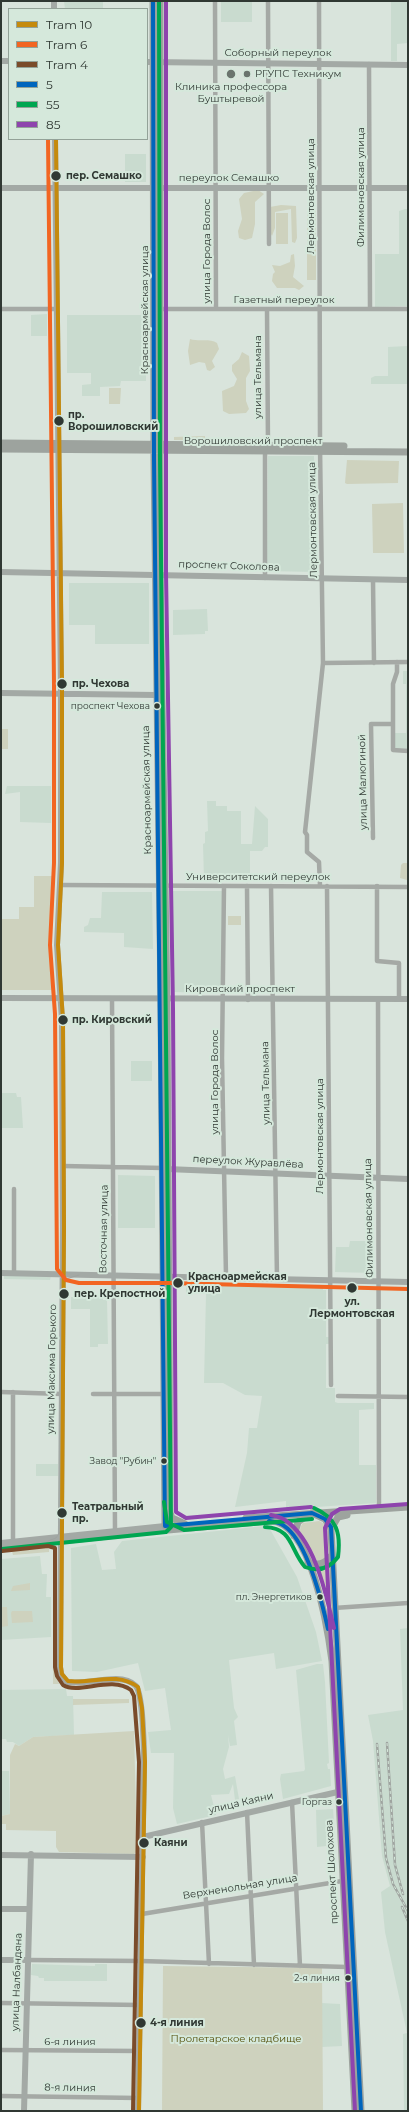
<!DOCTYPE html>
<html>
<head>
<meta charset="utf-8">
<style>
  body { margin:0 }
  #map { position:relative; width:409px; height:2112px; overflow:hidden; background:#d9e4dc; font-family:Montserrat,sans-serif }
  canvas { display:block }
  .frame { position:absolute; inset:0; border:2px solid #303833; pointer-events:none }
  .legend { position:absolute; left:8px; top:8px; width:140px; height:132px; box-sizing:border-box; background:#d5e8db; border:1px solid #93a298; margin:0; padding:5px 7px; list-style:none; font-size:12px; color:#303833 }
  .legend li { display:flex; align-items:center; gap:8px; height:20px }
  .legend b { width:20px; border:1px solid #93a298 }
</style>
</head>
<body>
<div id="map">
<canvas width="409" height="2112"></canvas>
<div class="frame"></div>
<ul class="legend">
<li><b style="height:5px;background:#c58a0d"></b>Tram 10</li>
<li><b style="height:5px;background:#f26522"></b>Tram 6</li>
<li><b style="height:5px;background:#7a4b2a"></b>Tram 4</li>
<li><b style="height:5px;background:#0065bd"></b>5</li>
<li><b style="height:5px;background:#00a651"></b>55</li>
<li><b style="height:5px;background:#8e44ad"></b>85</li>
</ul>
</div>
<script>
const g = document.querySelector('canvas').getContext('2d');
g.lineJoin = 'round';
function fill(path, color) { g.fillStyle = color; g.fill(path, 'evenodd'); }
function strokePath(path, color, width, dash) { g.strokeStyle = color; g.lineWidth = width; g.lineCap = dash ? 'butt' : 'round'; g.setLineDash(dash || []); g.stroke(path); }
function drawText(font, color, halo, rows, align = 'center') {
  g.font = font + ' Montserrat,sans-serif'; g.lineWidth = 4; g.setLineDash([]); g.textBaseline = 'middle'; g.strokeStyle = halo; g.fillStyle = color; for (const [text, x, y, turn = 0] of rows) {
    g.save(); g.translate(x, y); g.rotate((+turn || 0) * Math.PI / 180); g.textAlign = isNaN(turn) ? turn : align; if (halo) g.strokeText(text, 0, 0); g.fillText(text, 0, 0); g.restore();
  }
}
const built = new Path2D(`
  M64,1H103V9H65Z
  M221,1H252V22H221Z
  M391,1H408V43L397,44V61H391Z
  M125,154H146V182H125Z
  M405,209H408V306L375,307V254H399V211Z
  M47,314V336H31V315Z
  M67,315H146V381H121L120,386L100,387V396H82V385L91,384V373H67Z
  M408,346V384H371V378L375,376H388V347Z
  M268,456H314L315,572L267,571Z
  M69,583H149V644H95V625H69Z
  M207,609L208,631H205V634L173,635V610Z
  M403,671H408V750H395V733H406V684H403Z
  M7,786H51V823L20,822V792L5,794Z
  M207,801H216V806H227V811H241V844H252L255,806L268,819V847H265L262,851H250V879H204L203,844L205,843V832L208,831Z
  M170,891H223V993L171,992Z
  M102,892H152L153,949L124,947V933L84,932V927L88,925L90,918H101Z
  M131,1061H152V1081H131Z
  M1,1093H16L17,1097H21L23,1128H1Z
  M118,1175L155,1176V1228H118Z
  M350,1241H373V1273L335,1272L336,1247H349Z
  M4,1275L51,1276L50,1280L4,1279Z
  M186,1283L323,1286V1290H326V1337H329V1344H326V1388H335V1402L338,1403H374V1409L359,1410V1465H376V1503L286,1509V1501L235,1507L247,1453L249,1428H257L262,1396L245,1395L223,1383H204L206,1294L186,1293Z
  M71,1297H103V1300H107L108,1344H98V1347H90V1309H71Z
  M36,1464H58V1476H36Z
  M264,1526L268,1527L271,1531L297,1577L316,1632L322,1661L276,1669L274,1653L229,1660L234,1708L238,1717L234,1721L237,1745L230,1746L228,1735L229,1747L223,1769L225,1779L235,1776L239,1799L235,1800L233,1784L229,1794L211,1795L216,1815L177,1824L173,1808L174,1753H151L148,1732L171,1730L165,1688L145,1691L138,1663L97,1672L72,1671L71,1548L96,1544L102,1570L116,1569L114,1552L122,1541Z
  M40,1556L42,1574H47L46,1597H51V1637L1,1640V1559Z
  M408,1628V2111H404L403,2034L407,2033L385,1932L381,1892L390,1886L382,1856L373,1741L368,1715L403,1710L400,1629Z
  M317,1664H323L325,1682L329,1763L327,1764L328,1769H330L331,1786L283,1799L280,1779L281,1774L304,1771L305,1769L296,1670Z
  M66,1689L67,1696H73L74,1735L33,1737L19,1746L13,1742H7L6,1739H1V1690Z
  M1,1771H9L10,1814L1,1816Z
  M333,1809L335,1837H326V1846L317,1847L316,1810Z
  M32,1964L95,1966V1964H107V1981H44V1978H39L38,1976L31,1975Z
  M321,2003L340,2004L342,2046L322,2047Z`);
const green = new Path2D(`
  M258,190L264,194L255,202V224L252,238L245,240L239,238L238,231L242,219L239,199L244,193Z
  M281,205L296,206L297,238L295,243L292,242L291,209L275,212V228L272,236L271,234L270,207Z
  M307,209H316V280H307Z
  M276,213H288V244H276Z
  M294,254L295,266L293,277L304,286L299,290L295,288H277L272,281L273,274L275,272L272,265L280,266L290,262L291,255Z
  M190,339C199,342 210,338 217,343L219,349L212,361L215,367L210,371L207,370L205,363L199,362L190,365L188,351Z
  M242,352L249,356L250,371L246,378V401L249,409L246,413L229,414L223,411L222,391L234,386L237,379L232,371V365L239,359Z
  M109,388H121L120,404H109Z
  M205,436V440H174V437Z
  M347,460L399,461L398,483L347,484L345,483Z
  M403,503L404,553H373L372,504Z
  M1,729H8V749H1Z
  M403,863H408L407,880L400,878L401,865Z
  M34,876H52V887L54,888L51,913V955L52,956L51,959V975L53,976L54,990H1V919H19V907H34Z
  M228,916H241V925H228Z
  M319,1521C333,1526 331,1551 324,1561L312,1560C308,1550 294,1533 303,1523Z
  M45,1547L49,1549V1552L13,1555L12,1551Z
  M329,1565L330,1593H324L316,1569Z
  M30,1583V1590L11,1591L13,1586Z
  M1,1607H7L8,1626L1,1627Z
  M12,1611H32L33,1622L12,1623L11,1613Z
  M53,1645H56L55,1673L59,1684H53Z
  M73,1699H129V1703L73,1705Z
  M134,1731L137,1851L134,1854L59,1852L56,1847V1831L6,1830V1824H1V1816L10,1814V1755L15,1744L19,1746L33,1737Z
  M163,1966L322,1968L323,2111H162Z`);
const street = new Path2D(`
  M215,1L216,309
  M268,1L269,244
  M319,1L320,446L323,663L305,832L307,835V852L319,862L320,886
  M369,64L370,309
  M1,309H56
  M161,309H408
  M267,309L268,446
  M265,451V578
  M373,580L374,663
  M397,662V672L393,684V750L408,751
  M323,663L408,662
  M373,838L371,724H393
  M60,885L408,887
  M224,886L222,1058L226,1277
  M247,886L248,1000
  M271,886L277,1279
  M327,886L331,1385
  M377,886V961L399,963V999
  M112,999L115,1531
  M378,999L379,1510
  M63,1166L164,1168
  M14,1273V1189
  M1,1392L62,1394
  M93,1394H164
  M338,1396L408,1397
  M13,1542V1392
  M334,1608L408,1603
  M292,1802L300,1966
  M247,1812L254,1965
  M202,1822L209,1964
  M142,1914L342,1881
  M28,1960L141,1961L347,1967
  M1,2003L140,2005
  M1,2050L139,2051
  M1,2096L138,2098`);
const secondary = new Path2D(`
  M54,1V9
  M1,61H9
  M147,62L408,65
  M55,139L61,690V863L57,945L62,1020L63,1227L60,1667L61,1674L67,1682C84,1684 100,1679 116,1679C123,1679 131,1681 136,1686C143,1695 144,1748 144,1762L138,2111
  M1,188H408
  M1,572L408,580
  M1,693L156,695
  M1,998L408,999
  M167,1169L408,1179
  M1,1273L408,1282
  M1,1543L165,1526
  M1,1548L168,1530
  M143,1837L342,1791
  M1,1855L143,1857
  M1,1909H29
  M1,1960H28
  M24,2111L31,1854`);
const primary = new Path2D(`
  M153,1L154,459L161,999L165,1526L168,1530L269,1521C311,1519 328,1630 332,1661L355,2111
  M160,1V574L167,1008L170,1513L172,1518L185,1524
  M1,443L344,446
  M1,449L408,452
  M312,1513L325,1519L331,1529L361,2111
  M246,1518L408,1507
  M331,1529L338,1517L347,1515
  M294,1536L298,1522L308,1515
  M308,1562C319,1566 325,1564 332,1555`);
const tram = new Path2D(`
  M62,1290L66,1279L79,1275
  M48,1541L56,1538L62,1529`);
const rail = new Path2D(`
  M387,1743L395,1865L403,1894
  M377,1744L386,1858L393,1884L408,1911
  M402,1907L408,1921`);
const bus1 = new Path2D(`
  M153,1L154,459L165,1526L312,1513L325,1519L331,1527L361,2111
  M269,1521C273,1522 278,1522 281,1524C307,1537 322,1602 328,1629`);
const bus2 = new Path2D(`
  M164,1502L167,1522L184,1530L312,1519
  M265,1527C293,1528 290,1550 305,1567C318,1572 329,1569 338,1557C341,1533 337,1518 314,1508
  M2,1549L166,1532L171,1527L160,459L159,1`);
const bus3 = new Path2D(`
  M166,1V574L173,1008L176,1512L186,1518L311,1507
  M271,1515C275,1516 281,1517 285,1520C315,1540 326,1594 334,1628
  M355,2111L325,1528L332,1514L340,1509L408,1504`);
const tram1 = new Path2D(`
  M56,139L62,684V863L58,945L63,1020L64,1227L61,1667L62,1674L68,1681C92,1684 116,1671 138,1687L142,1708L145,1762L139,2111`);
const tram2 = new Path2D(`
  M48,139L54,684V863L50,945L55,1014L57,1269L66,1280L79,1283H168L408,1289`);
const tram3 = new Path2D(`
  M2,1551L48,1546L55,1548V1667L57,1676L63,1685C79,1695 111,1675 131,1690L134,1696L139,1762L133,2111`);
const markers = [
  [231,74,5,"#6b746e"],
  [247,74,4,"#6b746e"],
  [56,176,5.5,"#303833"],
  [59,421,5.5,"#303833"],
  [62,684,5.5,"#303833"],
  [157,706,3.5,"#303833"],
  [63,1020,5.5,"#303833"],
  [178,1283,5.5,"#303833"],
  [352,1288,5.5,"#303833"],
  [64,1294,5.5,"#303833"],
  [164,1461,3.5,"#303833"],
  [62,1513,5.5,"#303833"],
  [320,1597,3.5,"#303833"],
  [339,1802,3.5,"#303833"],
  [144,1843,5.5,"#303833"],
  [348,1978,3.5,"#303833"],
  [141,2023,5.5,"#303833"]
];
const busNames = [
  ["проспект Чехова",150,706],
  ["Завод \"Рубин\"",156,1461],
  ["пл. Энергетиков",312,1597],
  ["Горгаз",332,1802],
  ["2-я линия",340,1978]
];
const streetNames = [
  ["Соборный переулок",278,53],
  ["переулок Семашко",229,178],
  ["Филимоновская улица",361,187,-90],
  ["Лермонтовская улица",311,196,-90],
  ["улица Города Волос",207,251,-90],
  ["Газетный переулок",284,300],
  ["Красноармейская улица",145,310,-90],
  ["улица Тельмана",258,377,-90],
  ["Ворошиловский проспект",253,441],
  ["Лермонтовская улица",313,520,-91],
  ["проспект Соколова",229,566,2],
  ["улица Малюгиной",363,782,-91],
  ["Красноармейская улица",147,790,-91],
  ["Университетский переулок",258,877],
  ["Кировский проспект",240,989],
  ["улица Города Волос",215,1082,-90],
  ["улица Тельмана",266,1083,-91],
  ["Лермонтовская улица",320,1136,-90],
  ["переулок Журавлёва",248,1162,3],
  ["Филимоновская улица",369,1218,-91],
  ["Восточная улица",104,1229,-89],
  ["улица Максима Горького",52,1369,-89],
  ["улица Каяни",241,1803,-13],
  ["проспект Шолохова",332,1872,-93],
  ["Верхненольная улица",240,1887,-9],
  ["улица Налбандяна",17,1982,-88],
  ["6-я линия",70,2042],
  ["8-я линия",70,2088,1]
];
const poiNames = [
  ["РГУПС Техникум",255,74],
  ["Клиника профессора",231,87,"center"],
  ["Буштыревой",231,99,"center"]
];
const stopNames = [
  ["пер. Семашко",66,176],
  ["пр.",68,415],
  ["Ворошиловский",68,427],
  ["пр. Чехова",72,684],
  ["пр. Кировский",72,1020],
  ["Красноармейская",188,1277],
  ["улица",188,1289],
  ["пер. Крепостной",74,1294],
  ["ул.",352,1302,"center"],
  ["Лермонтовская",352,1314,"center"],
  ["Театральный",72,1507],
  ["пр.",72,1519],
  ["Каяни",154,1843],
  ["4-я линия",150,2023]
];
const parkNames = [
  ["Пролетарское кладбище",236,2039]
];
fill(built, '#c9dbcf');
fill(green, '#ced2be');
strokePath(street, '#a5a9a5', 4.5);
strokePath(secondary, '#a3a9a5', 6);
strokePath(primary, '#9da39e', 7);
strokePath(tram, '#9fa4a0', 1);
strokePath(rail, '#9fa4a0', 2.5);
strokePath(rail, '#d5e8db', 1, [3]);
strokePath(bus1, '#0065bd', 4);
strokePath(bus2, '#00a651', 4);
strokePath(bus3, '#8e44ad', 4);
strokePath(tram1, '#c58a0d', 4);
strokePath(tram2, '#f26522', 4);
strokePath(tram3, '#7a4b2a', 4);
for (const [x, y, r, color] of markers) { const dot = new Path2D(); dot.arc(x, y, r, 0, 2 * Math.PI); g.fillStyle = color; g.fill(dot); strokePath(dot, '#d5e8db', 1.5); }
drawText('9px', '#303833', '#d5e8db', busNames, 'right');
drawText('10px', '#303833', '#d5e8db', streetNames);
drawText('10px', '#303833', '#d5e8db', poiNames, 'left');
drawText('bold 10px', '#303833', '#d5e8db', stopNames, 'left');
drawText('10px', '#534f0a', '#d5e8db', parkNames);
</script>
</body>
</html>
